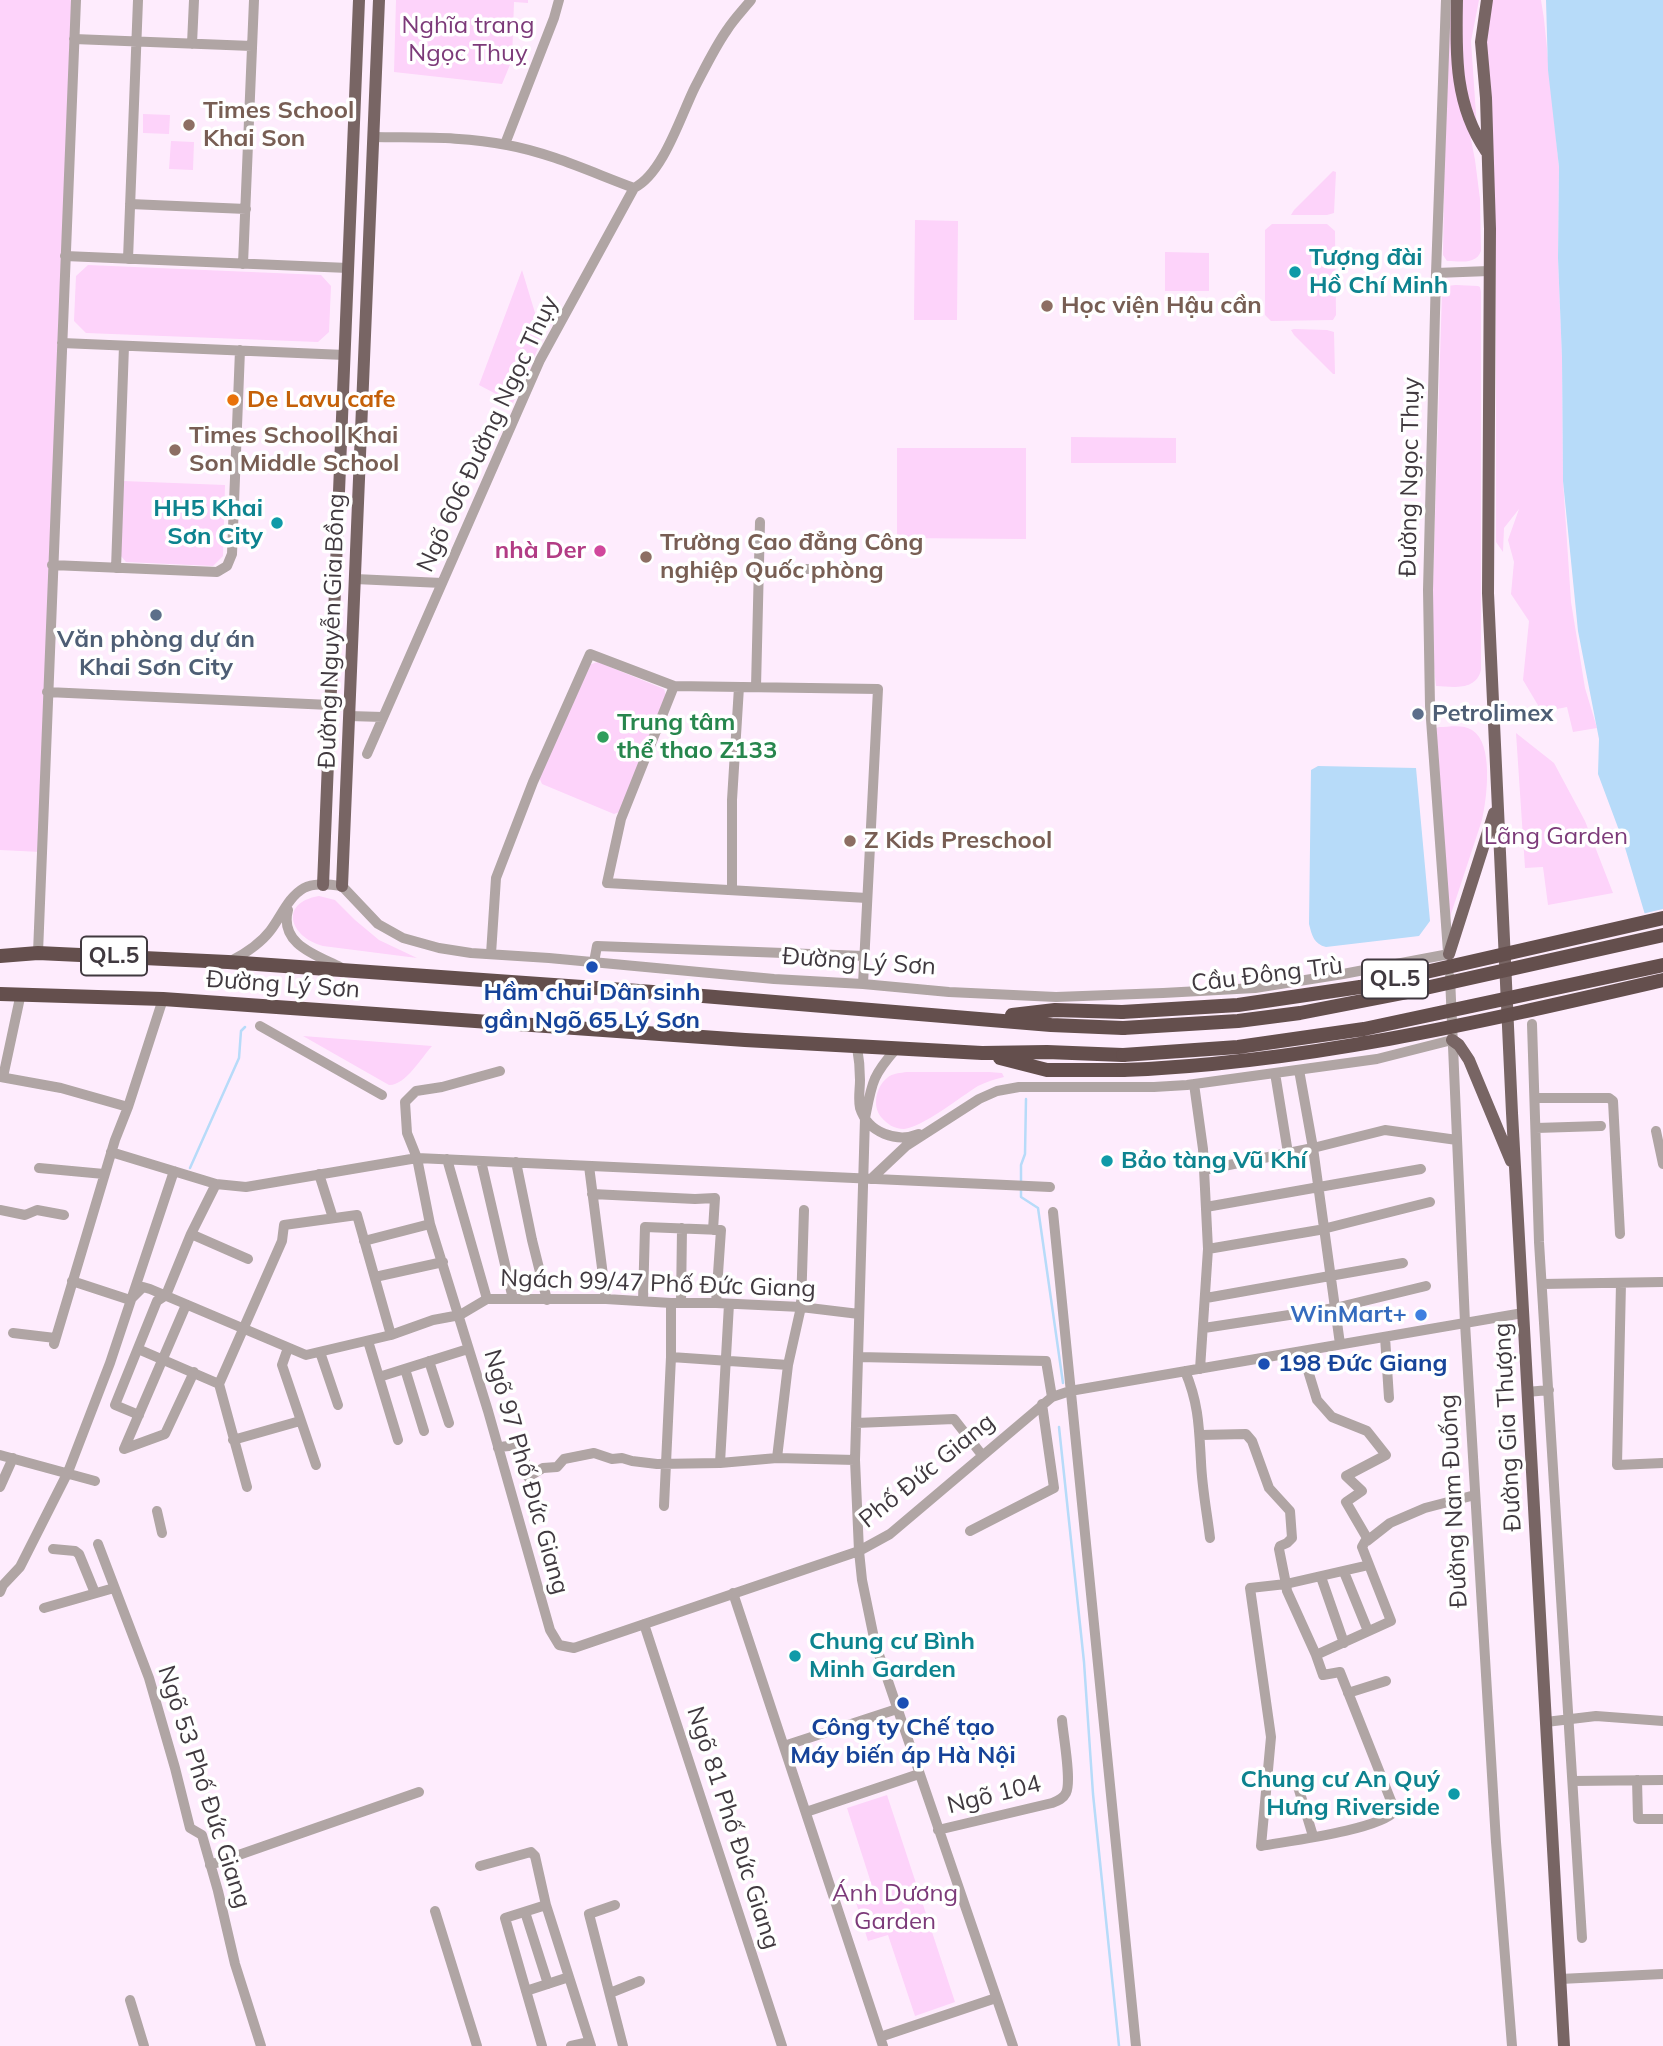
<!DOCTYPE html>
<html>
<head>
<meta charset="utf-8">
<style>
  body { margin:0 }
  canvas { display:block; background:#feecfd }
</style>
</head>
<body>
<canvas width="1663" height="2046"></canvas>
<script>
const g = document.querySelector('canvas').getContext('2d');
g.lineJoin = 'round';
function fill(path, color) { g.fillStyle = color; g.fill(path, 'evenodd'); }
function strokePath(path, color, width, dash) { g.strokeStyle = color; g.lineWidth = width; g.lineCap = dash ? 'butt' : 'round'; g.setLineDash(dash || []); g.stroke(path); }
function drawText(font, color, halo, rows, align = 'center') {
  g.font = font + ' Mulish,sans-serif'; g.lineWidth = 7; g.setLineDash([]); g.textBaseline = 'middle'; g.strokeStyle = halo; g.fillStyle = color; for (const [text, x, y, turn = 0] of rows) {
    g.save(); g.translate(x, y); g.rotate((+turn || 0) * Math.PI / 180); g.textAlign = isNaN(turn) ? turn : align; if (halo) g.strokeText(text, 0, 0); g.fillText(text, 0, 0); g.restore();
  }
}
const green = new Path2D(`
  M0,0H73L41,852L0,850Z
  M396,0H528V3L514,2L512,60L502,84L394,72Z
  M1450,0H1454L1469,129L1475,160L1480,199L1481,251C1476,265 1460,261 1447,261L1443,255L1445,113Z
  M1461,0H1479L1471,41L1477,129L1461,74Z
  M1490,0H1541L1544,19L1559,167L1558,258L1562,358L1563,481L1571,602L1585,688L1597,728L1573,732L1567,707L1542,712L1523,680L1529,621L1511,594L1514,562L1508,540L1519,509L1504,528L1503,552L1496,542V233L1486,56Z
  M143,114L170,115L169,134L143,133Z
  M171,141L194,142L193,170L169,169Z
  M1333,171L1336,172L1334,213L1327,215H1291L1294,210Z
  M915,220L958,221L957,320H914Z
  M1272,224H1327L1335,231L1336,315L1333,320L1271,321L1265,315V230Z
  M1165,252L1209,253V291H1165Z
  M88,265L321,275L331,286L329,332L318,342L86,333L74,321L76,276Z
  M522,270L539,326L540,344L513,403L479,385Z
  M1456,285L1478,286L1480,287L1481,292V670C1476,691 1453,687 1436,686L1433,658L1432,614L1442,293C1444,285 1449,286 1456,285Z
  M1294,329L1327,330L1334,332L1335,374H1333L1294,335L1291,330Z
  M1071,437L1176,438V463H1071Z
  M897,448H1026V539L897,538Z
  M123,481L225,485L223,556L213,566L126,562L120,555Z
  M598,662L664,689L667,698L622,811L614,814L542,784L539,777L585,666Z
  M1439,727C1449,727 1463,724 1472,730C1494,743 1487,798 1482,820L1449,920L1436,728Z
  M1516,733L1554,763L1585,821L1613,893L1548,905L1543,867L1525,868Z
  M319,896L335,900L355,920L379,940L417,958L323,946C290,937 278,903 319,896Z
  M303,1036L432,1046C422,1057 405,1086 389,1085Z
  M907,1072H989L1002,1073L1004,1077C995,1079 986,1082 978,1086C960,1097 923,1127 904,1129C894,1129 887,1124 881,1117C872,1106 876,1087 887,1078C893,1073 900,1073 907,1072Z
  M887,1795L955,2002L915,2016L888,1935L868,1941L854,1896L873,1889L847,1808Z`);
const water = new Path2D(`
  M1546,0H1663V975L1623,841L1598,774L1599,739L1578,631L1563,481L1562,358L1558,258L1559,167L1548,70Z
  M1318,766L1416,768L1430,921L1419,936L1326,947C1314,944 1312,936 1309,924L1311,770Z`);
const pier = new Path2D(`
  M1663,909V978L1660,976L1642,914Z`);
const stream = new Path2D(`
  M190,1168L239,1058L241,1031L245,1027
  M1021,1181V1165L1025,1154L1026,1099
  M1021,1188V1197L1038,1208L1063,1383
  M1059,1427L1084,1662L1093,1794L1119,2046`);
const minor = new Path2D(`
  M1446,0L1436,273L1428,590L1430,706L1448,952
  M74,39L252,46
  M192,44L194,0
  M373,137C418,138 464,136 507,145C551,153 593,173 634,188
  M505,144L554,18L559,0
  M130,204L246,209
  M65,256L348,268
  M128,259L138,0
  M243,264L254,0
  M1436,273L1489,271
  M62,343L345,355
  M52,565L217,572L227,566L232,554L240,350
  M116,568L124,346
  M759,569H841
  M355,579L442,583
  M674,686L621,819L607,883L867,898
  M756,687L760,522
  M47,692L330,705
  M349,716L383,717
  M367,754L540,360L634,188C663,174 681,115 695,87C705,68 715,47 727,30C734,19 743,10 751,0
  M732,889V800L739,687
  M288,910C279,944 316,955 340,967
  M38,953L76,0
  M491,954L496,878L533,782L590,654L674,686L878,689L863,984
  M231,961C246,953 260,944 270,931C281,917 288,897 304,888C315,882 330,885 342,886L378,924L403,938L439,948L471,953L549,958L774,979L863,984L949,992L1056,997L1163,993L1255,988L1343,974L1449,954
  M594,962L597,946L864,956
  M1450,977L1465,1323L1496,1842L1512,2046
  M1532,1024L1539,1242L1582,1938
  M260,1026L382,1095
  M857,1047C859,1058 860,1069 860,1080C860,1089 858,1099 860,1108C868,1133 897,1143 919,1134
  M1299,1070L1313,1148L1340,1344
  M500,1071L442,1087L416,1091L405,1102L407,1133L417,1158L430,1224L488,1411L550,1630L559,1645L574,1648L859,1551L855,1460L865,1118C872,1083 872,1076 896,1049
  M1275,1073L1288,1153
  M0,1077L61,1088L128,1107
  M3,1077L21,993
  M1194,1084L1203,1149L1208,1249L1200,1369
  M1536,1098H1609L1613,1101L1620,1234
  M1536,1128L1601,1126
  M1656,1131L1663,1164
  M111,1152L216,1184L246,1187L417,1158L1050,1187
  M447,1159L487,1299
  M481,1161L513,1299
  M516,1162L532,1240L547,1300
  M589,1166L606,1299
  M39,1168L104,1174
  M1204,1170L1313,1148L1385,1130L1457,1140
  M319,1174L333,1218
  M871,1179L906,1146L979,1099L997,1091L1019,1087H1154L1187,1085L1377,1059L1452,1040
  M592,1194L695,1199L715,1198L713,1230
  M1206,1207L1421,1169
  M0,1210L25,1215L37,1210L64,1215
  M1053,1212L1136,2046
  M191,1234L248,1259
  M364,1241L430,1224
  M1208,1249L1319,1230L1430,1202
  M375,1277L443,1262
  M72,1281L130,1300L143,1287L150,1289L306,1355L391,1335L433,1320L460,1315L487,1299H606L671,1303H716L801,1307L859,1314
  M1621,1283L1617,1465L1663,1463
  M1542,1284L1663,1282
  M1206,1298L1403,1263
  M643,1301L645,1227L721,1230L716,1303
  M681,1303L682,1228
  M1204,1328L1335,1308L1426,1286
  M13,1333L55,1338
  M1385,1337L1389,1398
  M368,1341L398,1440
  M54,1344L115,1140L128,1107L163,999
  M288,1348L282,1365L316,1465
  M138,1349L219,1384L282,1241L284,1225L357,1215L391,1335
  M320,1352L338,1405
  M671,1357L788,1365
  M858,1357L1046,1361L1052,1397
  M429,1361L449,1423
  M405,1369L424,1431
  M1185,1371C1199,1404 1199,1428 1201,1462C1202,1488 1207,1513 1210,1538
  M379,1377L468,1349
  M219,1384L247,1487
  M1527,1392L1549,1390
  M139,1415L115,1405L157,1301L166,1295L191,1234L216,1184
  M856,1423L954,1419L982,1455
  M1201,1435L1246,1434L1252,1441L1269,1488L1290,1511L1292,1538L1287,1543L1280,1546L1279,1549L1286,1584L1250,1588L1271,1737L1261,1846C1288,1841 1379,1830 1395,1811L1340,1672L1323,1675L1316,1655L1391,1621L1362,1547L1367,1538L1346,1502L1362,1491L1346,1476L1386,1455L1367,1431L1332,1417L1317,1400L1302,1351
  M233,1440L300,1421
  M498,1448C524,1440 524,1457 528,1477L543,1468L557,1467L564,1459L594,1453L612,1459L622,1458L632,1461L657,1464L720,1463L777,1458L855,1460
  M124,1449L186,1305
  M124,1449L165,1434L194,1372
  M0,1455L95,1481
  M777,1458L788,1365L801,1307L804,1210
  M720,1463L729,1304
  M0,1487L13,1458
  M664,1506L671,1357V1303
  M157,1511L162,1533
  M970,1531L1054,1488L1042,1404
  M1367,1541L1390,1523L1425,1508L1475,1495
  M98,1544L149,1678L175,1768L190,1828L202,1835L218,1891L235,1964L261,2046
  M53,1549L75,1551L79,1554L95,1593
  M1344,1572L1368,1631
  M1321,1577L1344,1643
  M0,1592L3,1585L20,1567L68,1472L110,1363L174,1171
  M733,1593L883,2046
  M44,1608L114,1588
  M644,1624L782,2046
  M1316,1655L1287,1591L1286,1584L1369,1565
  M1348,1693L1386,1681
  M1546,1722L1596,1716L1663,1721
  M784,1746L897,1709
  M1637,1780L1638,1819H1663
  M1573,1781L1663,1780
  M1267,1782L1296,1780L1313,1836
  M806,1812L919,1774
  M938,1830L1052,1803C1057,1801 1063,1799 1066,1793C1072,1781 1063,1735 1062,1720
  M210,1865L419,1792
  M480,1866L531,1852L535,1856L546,1905L591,2046
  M615,1905L589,1914L623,2046
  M435,1911L477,2046
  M525,1912L548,1984
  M1560,1979L1663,1974
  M526,1991L569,1977
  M610,1993L640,1981
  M130,2000L144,2046
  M880,2037L996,1998
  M542,2046L505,1918L546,1905
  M571,2046L589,2042
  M1013,2046L875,1643L862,1580L859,1551L890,1534L1052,1397L1070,1391L1523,1313`);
const major = new Path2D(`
  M1457,0C1456,54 1454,104 1486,151
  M1487,0L1481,42L1486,98L1490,229L1488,593L1512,1113L1564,2046
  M323,885L359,0
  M342,886L379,0
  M1449,954L1494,813
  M1452,1040L1459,1045L1469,1060L1511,1161`);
const highway = new Path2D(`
  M0,956L38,953L228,962L667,993L1051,1025L1123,1028
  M0,994L163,999L745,1040L982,1053L1047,1052L1123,1055
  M1012,1015L1055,1010L1122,1012
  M1000,1058L1047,1070H1123`);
const highwayBridge = new Path2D(`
  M1122,1012L1238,1005L1360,987L1663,918
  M1123,1028L1238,1021L1300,1013L1403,993L1663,935
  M1123,1055L1238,1047L1364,1029L1663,965
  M1123,1070C1306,1063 1485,1021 1663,980`);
const markers = [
  [189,125,7,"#8d6e63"],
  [1295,272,7,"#0f9aa8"],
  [1047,306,7,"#8d6e63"],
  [233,400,7,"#e8710a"],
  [175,450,7,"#8d6e63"],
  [277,523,7,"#0f9aa8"],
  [600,551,7,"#d1479c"],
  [646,557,7,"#8d6e63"],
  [156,615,7,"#5c6f8a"],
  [1418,714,7,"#5c6f8a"],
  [603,737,7,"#2e9e5b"],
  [850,841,7,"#8d6e63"],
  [592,967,7,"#1a4fb4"],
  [1107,1161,7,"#0f9aa8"],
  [1421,1315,7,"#3f7fe0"],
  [1264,1364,7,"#1a4fb4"],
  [795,1656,7,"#0f9aa8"],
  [903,1703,7,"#1a4fb4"],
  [1454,1794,7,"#0f9aa8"]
];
const shields = [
  [114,956,66],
  [1395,979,66]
];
const shieldNames = [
  ["QL.5",114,956],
  ["QL.5",1395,979]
];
const parkNames = [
  ["Nghĩa trang",468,26],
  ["Ngọc Thuỵ",468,54],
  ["Lãng Garden",1556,837],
  ["Ánh Dương",895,1894],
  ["Garden",895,1922]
];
const educationNames = [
  ["Times School",203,111],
  ["Khai Son",203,139],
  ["Học viện Hậu cần",1061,306],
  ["Times School Khai",189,436],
  ["Son Middle School",189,464],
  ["Trường Cao đẳng Công",660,543],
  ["nghiệp Quốc phòng",660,571],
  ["Z Kids Preschool",864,841]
];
const cultureNames = [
  ["Tượng đài",1309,258],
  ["Hồ Chí Minh",1309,286],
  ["HH5 Khai",263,509,"right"],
  ["Sơn City",263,537,"right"],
  ["Bảo tàng Vũ Khí",1121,1161],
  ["Chung cư Bình",809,1642],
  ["Minh Garden",809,1670],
  ["Chung cư An Quý",1440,1780,"right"],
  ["Hưng Riverside",1440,1808,"right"]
];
const foodNames = [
  ["De Lavu cafe",247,400]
];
const streetNames = [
  ["Ngõ 606 Đường Ngọc Thụy",488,434,-65],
  ["Đường Ngọc Thụy",1410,477,-89],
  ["Đường Nguyễn Gia Bồng",332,631,-88],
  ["Đường Lý Sơn",859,962,4],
  ["Cầu Đông Trù",1267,975,-7],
  ["Đường Lý Sơn",283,985,4],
  ["Ngách 99/47 Phố Đức Giang",658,1284,2],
  ["Đường Gia Thượng",1508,1427,-93],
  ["Phố Đức Giang",927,1471,-39],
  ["Ngõ 97 Phố Đức Giang",526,1472,74],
  ["Đường Nam Đuống",1454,1501,-93],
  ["Ngõ 53 Phố Đức Giang",204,1787,72],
  ["Ngõ 104",994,1795,-14],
  ["Ngõ 81 Phố Đức Giang",733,1828,72]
];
const hotelNames = [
  ["nhà Der",586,551]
];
const serviceNames = [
  ["Văn phòng dự án",156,640],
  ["Khai Sơn City",156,668],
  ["Petrolimex",1432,714,"left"]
];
const leisureNames = [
  ["Trung tâm",617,723],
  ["thể thao Z133",617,751]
];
const transitNames = [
  ["Hầm chui Dân sinh",592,993],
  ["gần Ngõ 65 Lý Sơn",592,1021],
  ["198 Đức Giang",1278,1364,"left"],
  ["Công ty Chế tạo",903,1728],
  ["Máy biến áp Hà Nội",903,1756]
];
const shopNames = [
  ["WinMart+",1407,1315]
];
fill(green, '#fdd3fa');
fill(water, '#b7dbf9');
fill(pier, '#feecfd');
strokePath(stream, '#b7dbf9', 2.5);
strokePath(minor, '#b0a5a4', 10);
strokePath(major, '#786564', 12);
strokePath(highway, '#644f4d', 14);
strokePath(highwayBridge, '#644f4d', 14);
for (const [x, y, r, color] of markers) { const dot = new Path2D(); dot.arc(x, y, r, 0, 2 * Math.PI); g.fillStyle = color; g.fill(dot); strokePath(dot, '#fff', 2.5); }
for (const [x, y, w] of shields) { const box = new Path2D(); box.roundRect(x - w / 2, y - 19.5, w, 39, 5); g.fillStyle = '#fff'; g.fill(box); strokePath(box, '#40393f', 2); }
drawText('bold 23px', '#40393f', null, shieldNames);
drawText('24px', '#7c3a79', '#fff', parkNames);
drawText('bold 24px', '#785e54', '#fff', educationNames, 'left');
drawText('bold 24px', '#0d838f', '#fff', cultureNames, 'left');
drawText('bold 24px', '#c56008', '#fff', foodNames, 'left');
drawText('24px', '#40393f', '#fff', streetNames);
drawText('bold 24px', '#b23c85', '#fff', hotelNames, 'right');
drawText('bold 24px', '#4e5e75', '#fff', serviceNames);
drawText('bold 24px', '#27864d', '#fff', leisureNames, 'left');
drawText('bold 24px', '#164399', '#fff', transitNames);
drawText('bold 24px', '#366cbe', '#fff', shopNames, 'right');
</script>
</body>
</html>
